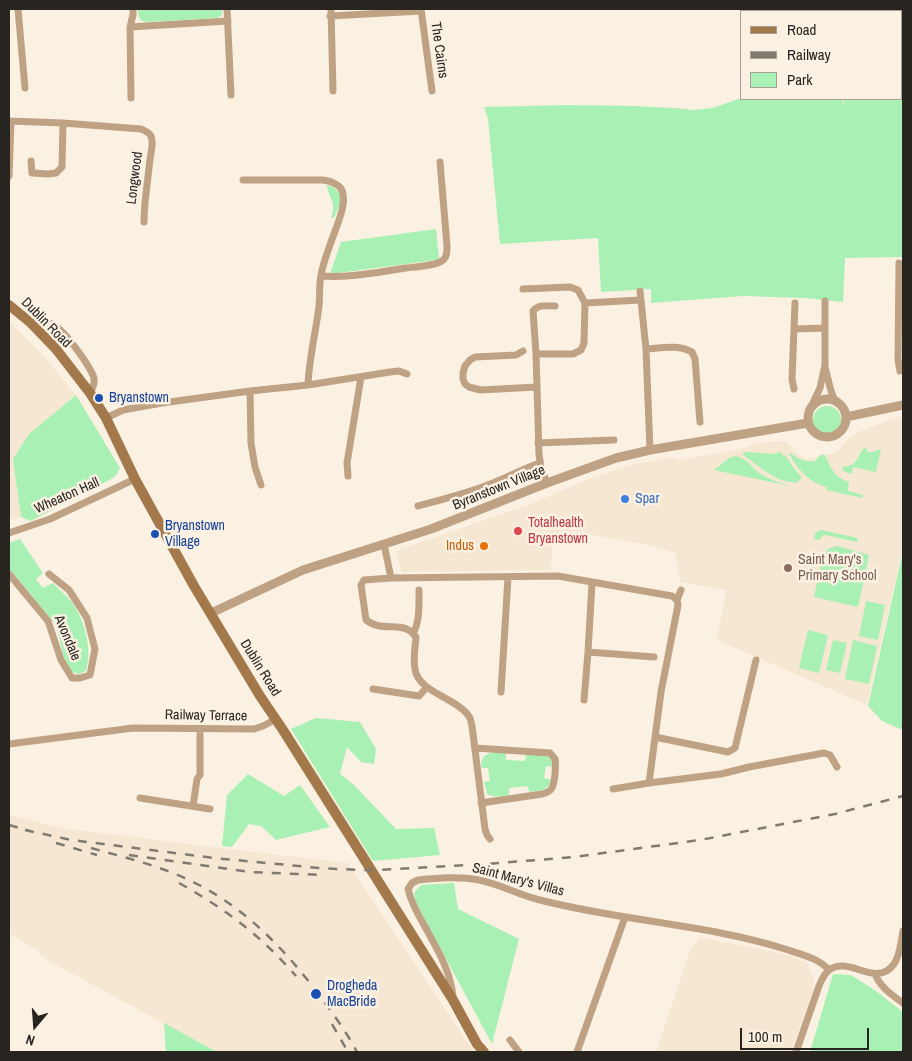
<!DOCTYPE html>
<html>
<head>
<meta charset="utf-8">
<style>
  body { margin:0 }
  #map { position:relative; width:912px; height:1061px; overflow:hidden; background:#fbf1e3; font-family:"Archivo Narrow",sans-serif }
  canvas { display:block }
  .frame { position:absolute; inset:0; border:10px solid #28241f; pointer-events:none }
  .legend { position:absolute; left:740px; top:10px; width:162px; height:90px; box-sizing:border-box; background:#fbf1e3; border:1px solid #a79f95; margin:0; padding:6px 9px; list-style:none; font-size:15px; color:#28241f }
  .legend li { display:flex; align-items:center; gap:10px; height:25px }
  .legend b { width:25px; border:1px solid #a79f95 }
  .north { position:absolute; left:10px; top:1001px; width:50px; height:50px; -webkit-text-stroke:4px #fbf1e3; paint-order:stroke; rotate:198deg; font-size:14px; font-weight:700; line-height:20px; text-align:center; color:#28241f }
  .north::after { content:''; display:block; margin:auto; width:18px; height:22px; background:#28241f; clip-path:polygon(50% 0,100% 100%,50% 72%,0 100%) }
  .scale { position:absolute; left:740px; top:1028px; width:129px; height:22px; box-sizing:border-box; border:2px solid #28241f; border-top:0; padding-left:6px; font-size:15px; line-height:18px; white-space:nowrap; color:#28241f; -webkit-text-stroke:4px #fbf1e3; paint-order:stroke }
</style>
</head>
<body>
<div id="map">
<canvas width="912" height="1061"></canvas>
<div class="frame"></div>
<ul class="legend">
<li><b style="height:6px;background:#a3794c"></b>Road</li>
<li><b style="height:6px;background:#807a71"></b>Railway</li>
<li><b style="height:14px;background:#a8f0b3"></b>Park</li>
</ul>
<div class="north">N</div>
<div class="scale">100 m</div>
</div>
<script>
const g = document.querySelector('canvas').getContext('2d');
g.lineJoin = 'round';
function fill(path, color) { g.fillStyle = color; g.fill(path, 'evenodd'); }
function strokePath(path, color, width, dash) { g.strokeStyle = color; g.lineWidth = width; g.lineCap = dash ? 'butt' : 'round'; g.setLineDash(dash || []); g.stroke(path); }
function drawText(font, color, halo, rows, align = 'center') {
  g.font = font + ' "Archivo Narrow",sans-serif'; g.lineWidth = 5; g.setLineDash([]); g.textBaseline = 'middle'; g.strokeStyle = halo; g.fillStyle = color; for (const [text, x, y, turn = 0] of rows) {
    g.save(); g.translate(x, y); g.rotate((+turn || 0) * Math.PI / 180); g.textAlign = isNaN(turn) ? turn : align; if (halo) g.strokeText(text, 0, 0); g.fillText(text, 0, 0); g.restore();
  }
}
const built = new Path2D(`
  M9,321L41,353L76,395L29,434L13,459L21,517L9,520Z
  M903,416V547L867,705L717,640L726,590L680,582L675,553L649,545L577,532L553,533L551,570L402,572L396,551L536,502L583,481L627,466L672,457L680,460L745,448L758,443L783,441L788,443L792,450L802,457L808,459L814,458L836,453L847,440L856,433L892,419Z
  M9,815L66,829L120,835L203,846L348,863L474,1052H217L45,959L35,949L9,933Z
  M700,937L789,955L808,964L814,979L812,994L791,1052H656L690,951Z`);
const green = new Path2D(`
  M138,9H222V15L218,18L147,22C139,21 138,16 138,9Z
  M901,66H903V257L845,258L843,302L804,298L743,296L651,303V289L601,292L598,238L500,244L488,119L484,107L567,105L634,106L674,108L694,110L713,108L741,98L842,99L844,106V99H901Z
  M327,185L333,187L340,193L341,202L334,218H331C333,212 334,206 332,201C330,195 327,191 327,185Z
  M436,229L439,259L429,261L330,274L341,242Z
  M76,395L120,468L117,474L113,478L31,521L21,517L13,459L29,434Z
  M813 420a14 14 0 1 1 28 0a14 14 0 1 1-28 0Z
  M866,447L868,453L881,449L876,472L853,467L852,474L843,471L842,467C846,466 851,466 854,463C860,458 859,451 866,447Z
  M747,452L773,454L781,452L783,456L785,455L793,467L802,478L796,483L781,480L766,472L742,454Z
  M790,453C798,459 805,462 815,461L819,456L824,454C832,468 832,476 849,482L848,491L863,495V498L826,490L827,487C809,483 798,469 789,454Z
  M736,456C746,458 752,467 759,473C769,479 779,483 790,486L714,470L729,458Z
  M821,530L858,538L857,542L826,535L822,536L820,540L814,539L815,533Z
  M20,539L43,573L36,579L43,588L53,583C58,589 65,594 70,600C84,617 93,649 86,671L79,674L72,672L64,658L56,625L9,568V543Z
  M837,546L869,555L858,607L814,597L823,555L828,549Z
  M903,551V730L882,721L868,706Z
  M866,601L885,605L878,640L859,636Z
  M808,630L828,635L819,673L799,668Z
  M833,640L847,643L840,673L826,670Z
  M853,640L877,646L869,684L845,679Z
  M316,718L360,722L376,749L374,764L361,762L347,747L340,774L354,785L396,829L434,828L440,855L373,861L291,729Z
  M490,753H506V760L525,761L526,754L548,756L552,761V767L546,766L544,778L551,780C547,792 540,790 529,792L528,786L509,788V795C502,796 494,798 487,794L484,782L490,781L488,768H482L481,763L484,756Z
  M248,774L284,796L300,785L330,827L276,840L261,826L249,824L232,847L222,846L227,795Z
  M454,883L458,909L519,939L492,1044L416,903L414,893L421,885Z
  M833,974L851,975L876,991L903,1012V1052H810Z
  M164,1023L217,1052H166Z`);
const minor = new Path2D(`
  M18,9L25,88
  M227,9L231,95
  M331,9L333,91
  M421,9L432,91
  M330,16L421,11
  M130,27L228,21
  M131,98L130,27L133,15V9
  M9,121L63,123L141,129C145,131 149,132 151,136C154,143 151,152 150,159C148,180 144,202 144,222
  M31,161L32,173L49,174L56,173L62,167L63,123
  M9,176L11,122
  M243,180H323C331,181 342,185 343,194C346,207 335,230 331,242C327,253 323,264 321,275C319,285 320,296 319,306C316,332 309,358 308,385
  M899,263L898,360L900,371
  M321,276C349,278 378,272 406,268C414,267 432,266 440,262C447,259 447,253 447,246L440,162
  M523,289L570,287L578,290L585,303L584,343L581,350L573,354H536
  M640,291L646,349L650,450
  M585,303L641,300
  M31,323C37,323 45,321 50,323C62,326 90,366 94,378C95,384 93,388 90,393
  M794,329L825,328
  M646,349C662,348 678,344 692,352L695,359L700,422
  M523,351L516,355L475,357L470,360L465,366L463,373V379L465,384L469,387L480,390L537,387
  M825,367L831,391L835,401
  M794,389L792,379L795,303
  M250,391L251,443L255,467L261,485
  M811,407L820,388L825,365V301
  M106,418L123,410L162,403L250,391L308,385L390,372L399,371L407,374
  M538,443L614,440
  M348,476L347,463L361,377
  M547,483L541,468L539,454L536,354L533,311C538,304 548,306 555,306
  M418,506C444,499 469,493 493,483C509,477 524,468 540,463
  M9,533L50,519L135,479
  M384,544L391,578
  M9,574L48,621L61,660L72,678H80L90,675L95,649L87,618L69,590L49,574
  M413,634C420,621 419,605 419,590
  M588,652L654,657
  M373,689L419,696L427,687
  M501,692L508,577
  M584,700L588,652L592,583
  M655,737L728,752L735,748L756,660
  M9,744L133,728L254,729L263,726L276,719
  M475,748L550,753L555,759C556,766 555,782 552,788C550,792 546,793 542,794L481,803
  M649,783L661,692L678,605L677,600L681,590
  M613,789L649,783L721,774L749,767L824,753L830,755L837,767
  M140,798L210,809
  M193,806L197,779L200,775V728
  M490,839L487,835L485,829L472,726C471,723 471,720 470,718C459,698 418,693 415,669C413,659 415,647 416,637C415,636 411,631 410,631C398,622 381,632 366,620L361,585L364,580L391,578L558,576L672,596L677,600
  M875,974C880,987 892,995 903,1003
  M453,997C451,971 436,947 424,925C417,913 411,902 408,889L412,883L418,880C438,878 459,876 479,880C500,884 519,895 540,900C621,921 705,924 785,949C800,954 819,958 829,970
  M510,1040L519,1052
  M577,1052L625,917
  M796,1052L819,986C821,981 824,974 829,970C849,955 876,989 894,964C900,956 901,941 903,931`);
const tertiary = new Path2D(`
  M808 418a19 19 0 1 1 38 0a19 19 0 1 1-38 0Z
  M846,417L903,405
  M211,613L303,570L431,529L547,483L616,458L650,450L808,423`);
const secondary = new Path2D(`
  M9,305L31,323L56,349L90,393L106,418L135,479L194,586L260,696L283,730L453,1000L477,1044L484,1052`);
const rail = new Path2D(`
  M9,825L30,831
  M25,830L71,840L214,858L319,868L359,870H380L487,864L574,857L700,840L835,814L903,796
  M56,843L97,855
  M91,848C127,858 165,867 199,885C247,910 284,949 317,992C331,1011 346,1031 357,1052
  M129,855L250,872L323,875
  M179,883C227,910 260,935 296,976
  M332,1024L348,1052`);
const markers = [
  [99,398,5,"#1a4fb4"],
  [625,499,5,"#3f7fe0"],
  [518,531,5,"#e0444e"],
  [155,534,5,"#1a4fb4"],
  [484,546,5,"#e8710a"],
  [788,568,5,"#8d6e63"],
  [316,994,6,"#1a4fb4"]
];
const streetNames = [
  ["The Cairns",439,50,82],
  ["Longwood",135,178,-83],
  ["Dublin Road",46,323,45],
  ["Byranstown Village",499,488,-22],
  ["Wheaton Hall",67,496,-24],
  ["Avondale",67,638,67],
  ["Dublin Road",260,668,58],
  ["Railway Terrace",206,716,1],
  ["Saint Mary's Villas",518,880,15]
];
const transitNames = [
  ["Bryanstown",109,398],
  ["Bryanstown",165,526],
  ["Village",165,542],
  ["Drogheda",327,986],
  ["MacBride",327,1002]
];
const shopNames = [
  ["Spar",635,499]
];
const healthNames = [
  ["Totalhealth",528,523],
  ["Bryanstown",528,539]
];
const foodNames = [
  ["Indus",474,546]
];
const educationNames = [
  ["Saint Mary's",798,560],
  ["Primary School",798,576]
];
fill(built, '#f5e7d2');
fill(green, '#a8f0b3');
strokePath(minor, '#bfa184', 7);
strokePath(tertiary, '#bfa184', 9);
strokePath(secondary, '#a3794c', 10);
strokePath(rail, '#807a71', 2.5, [9, 9]);
for (const [x, y, r, color] of markers) { const dot = new Path2D(); dot.arc(x, y, r, 0, 2 * Math.PI); g.fillStyle = color; g.fill(dot); strokePath(dot, '#fbf1e3', 2); }
drawText('14px', '#28241f', '#fbf1e3', streetNames);
drawText('14px', '#164399', '#fbf1e3', transitNames, 'left');
drawText('14px', '#366cbe', '#fbf1e3', shopNames, 'left');
drawText('14px', '#be3a42', '#fbf1e3', healthNames, 'left');
drawText('14px', '#c56008', '#fbf1e3', foodNames, 'right');
drawText('14px', '#785e54', '#fbf1e3', educationNames, 'left');
</script>
</body>
</html>
